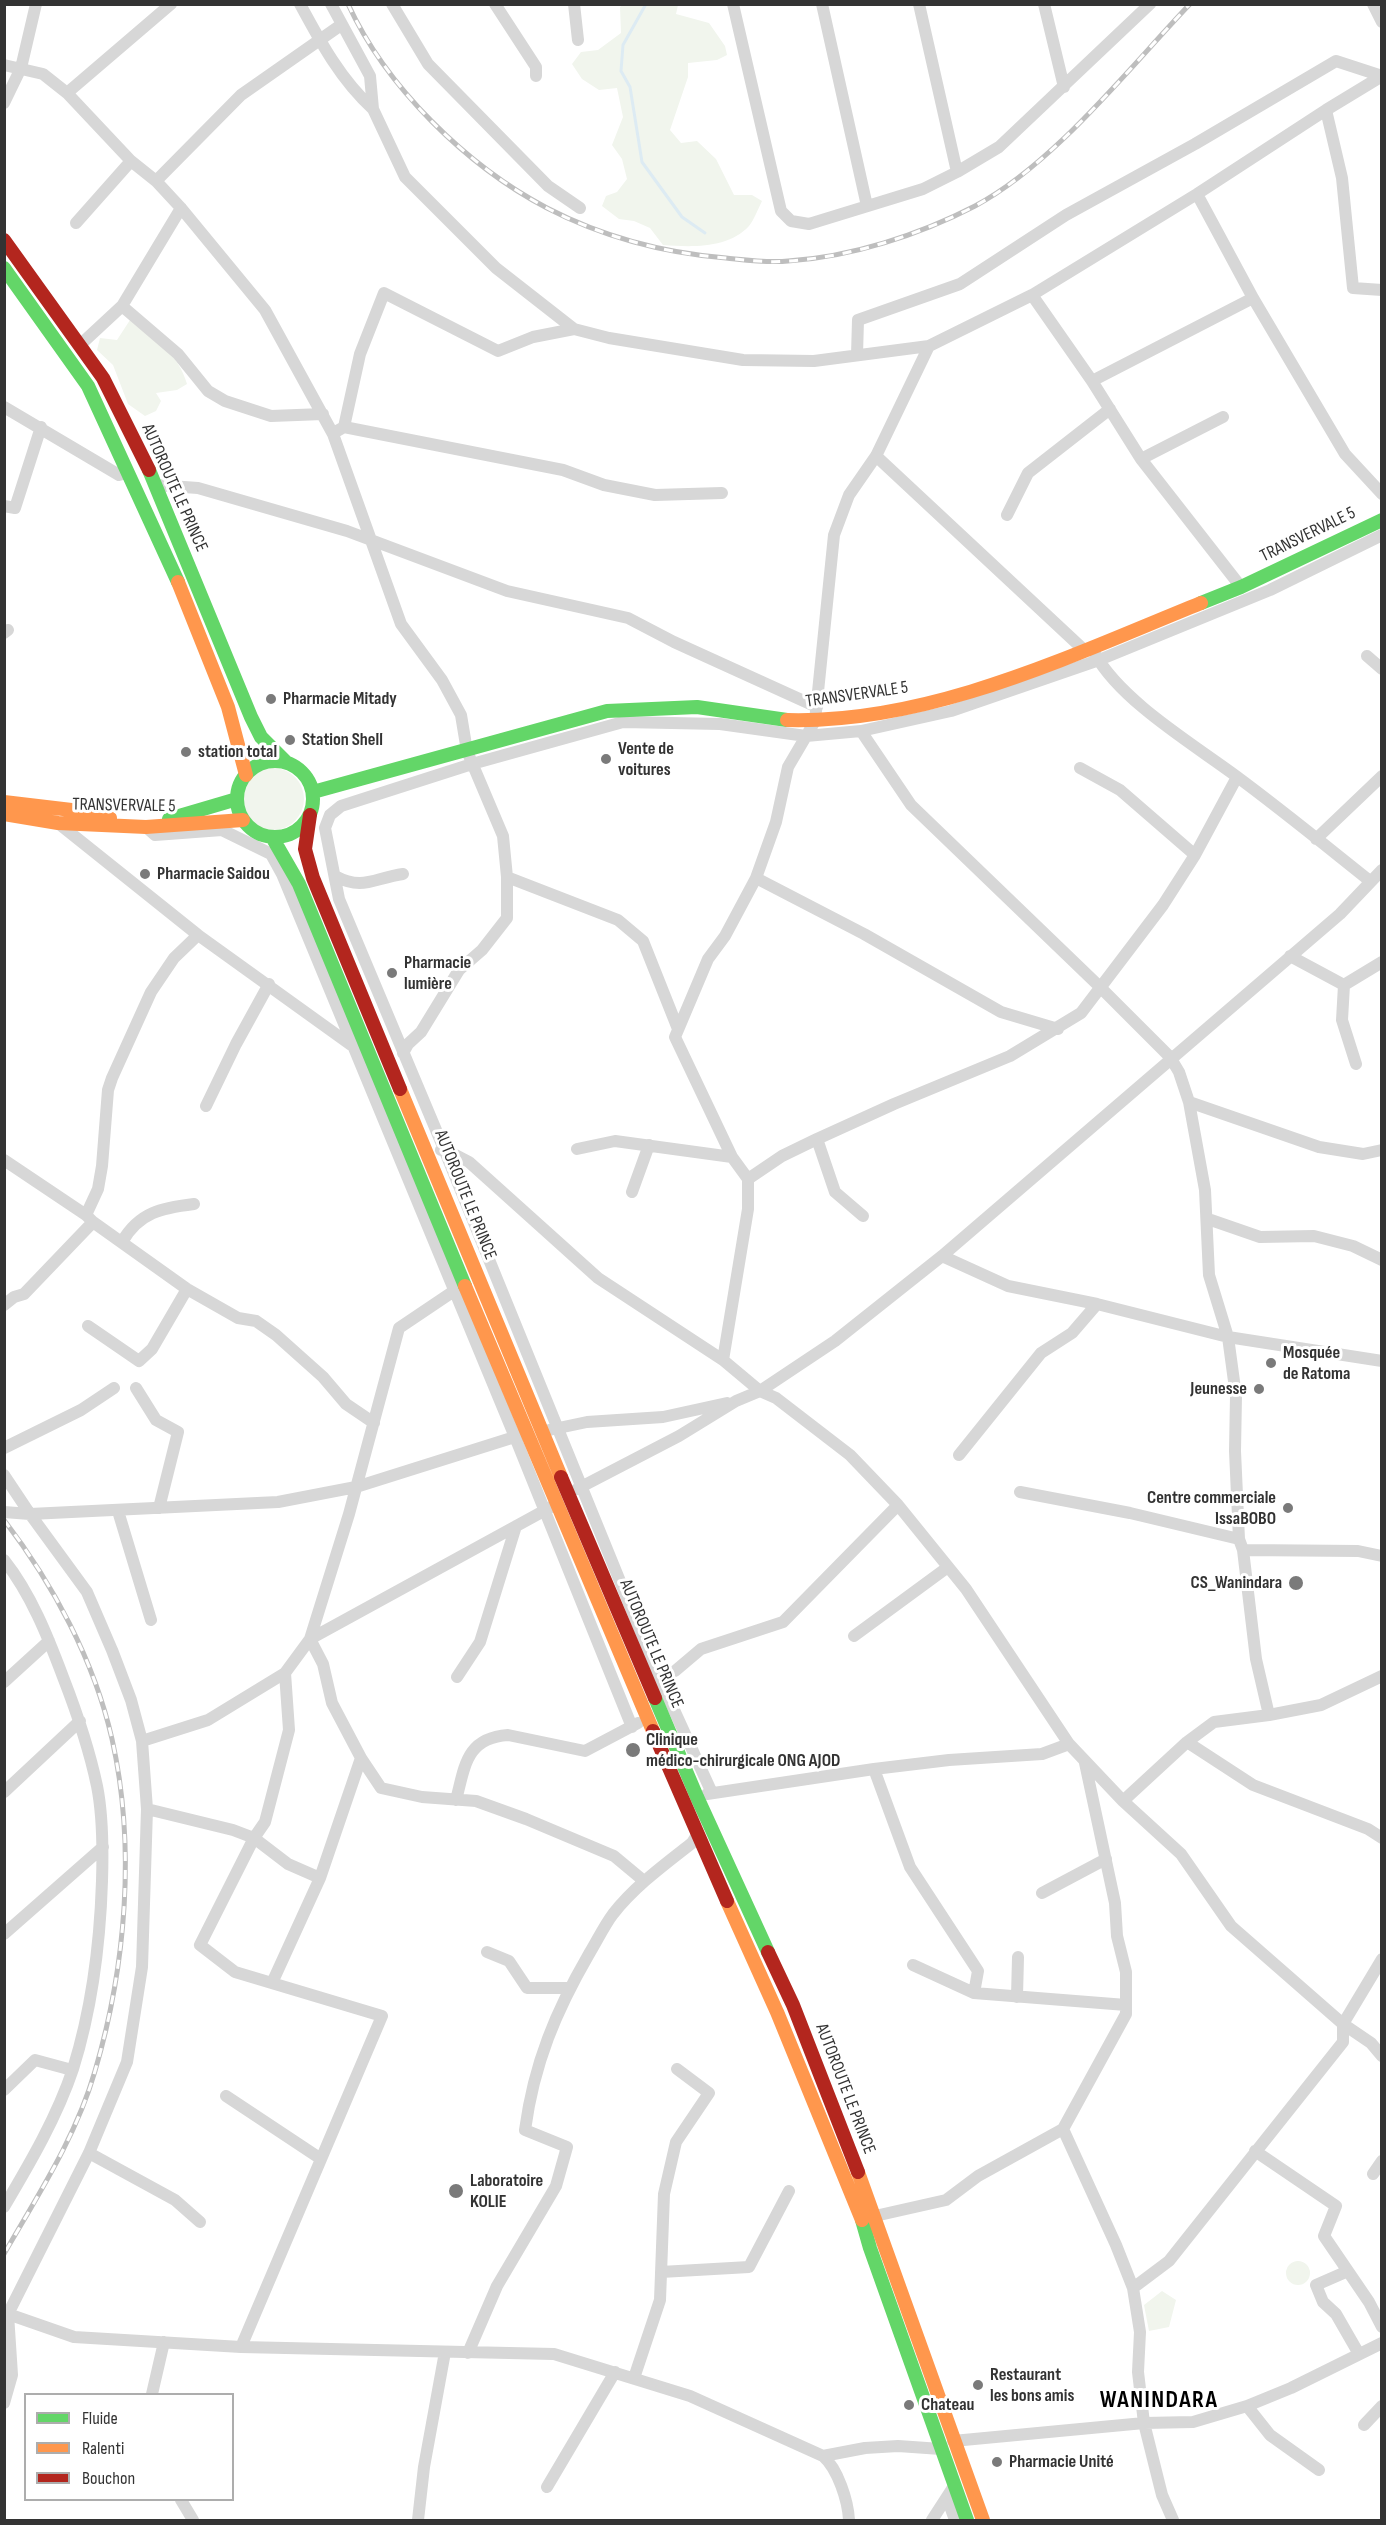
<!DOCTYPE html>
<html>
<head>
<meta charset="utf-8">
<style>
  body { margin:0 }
  #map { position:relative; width:1386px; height:2525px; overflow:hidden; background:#fff; font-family:"Sofia Sans Condensed",sans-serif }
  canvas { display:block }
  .frame { position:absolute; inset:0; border:6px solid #333; pointer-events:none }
  .legend { position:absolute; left:24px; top:2393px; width:210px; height:108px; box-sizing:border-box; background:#fff; border:2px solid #adadad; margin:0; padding:8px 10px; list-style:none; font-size:18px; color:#333 }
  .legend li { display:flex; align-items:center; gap:12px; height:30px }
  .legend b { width:30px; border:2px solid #adadad }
</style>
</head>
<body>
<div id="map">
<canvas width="1386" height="2525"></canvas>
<div class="frame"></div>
<ul class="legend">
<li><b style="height:8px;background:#63d668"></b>Fluide</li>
<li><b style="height:8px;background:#ff974d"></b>Ralenti</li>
<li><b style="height:8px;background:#b3261e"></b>Bouchon</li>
</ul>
</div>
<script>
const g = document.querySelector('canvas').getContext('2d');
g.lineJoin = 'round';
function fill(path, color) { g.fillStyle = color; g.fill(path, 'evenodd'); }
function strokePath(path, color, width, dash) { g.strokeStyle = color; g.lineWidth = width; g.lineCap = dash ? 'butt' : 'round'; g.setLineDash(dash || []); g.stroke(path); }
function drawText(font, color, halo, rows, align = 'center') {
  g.font = font + ' "Sofia Sans Condensed",sans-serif'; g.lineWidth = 6; g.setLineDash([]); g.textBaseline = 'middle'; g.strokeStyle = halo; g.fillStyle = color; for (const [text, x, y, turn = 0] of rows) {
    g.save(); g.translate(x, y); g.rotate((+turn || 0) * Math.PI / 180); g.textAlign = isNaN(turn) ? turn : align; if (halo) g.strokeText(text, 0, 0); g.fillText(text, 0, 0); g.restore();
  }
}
const green = new Path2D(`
  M623,4L678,5L676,14L709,23L725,46L727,55L717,60L688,63V77L670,130L681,143L697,141L716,159L734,195H752L762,201C758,209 754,220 749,226C728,249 691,247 663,245L650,228L634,221L619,219L602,206L606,196L617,192L627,179L622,159L612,145L623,117L617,88L599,90L582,79L572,64L581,52L598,50L621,33L620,7Z
  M130,320C155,338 178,353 187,384L177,390L156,393L161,401L156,411L145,416L128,404L113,365L97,350L100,338L117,340Z
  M242 799a31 31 0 1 1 62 0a31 31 0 1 1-62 0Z
  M1286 2273a12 12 0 1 1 24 0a12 12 0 1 1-24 0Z
  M1162,2291L1176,2300L1169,2327L1149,2331L1144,2305Z`);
const stream = new Path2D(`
  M646,4L623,45L621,71L630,87L642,162L682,217L705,233`);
const street = new Path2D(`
  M300,4C321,43 341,80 373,109
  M331,4L370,76L373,109L405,177L496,268L574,329L609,338L743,360L814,361L929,346L1032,295L1197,194L1326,110L1382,76
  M392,4L428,64L548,186L580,208
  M495,4L536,67V76
  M574,4L578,40
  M733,4L781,211L791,221L809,224L923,189L957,172L999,147L1150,4
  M822,4L867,206
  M919,4L957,172
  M1044,4L1064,87
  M1373,4L1382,22
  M4,65L43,74L67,93L131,161L156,181L181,208L265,310L333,434L401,624L442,680L461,715L467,751L503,836L507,877V918L482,950L459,970L421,1032L408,1044L403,1053
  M67,93L171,4
  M4,103L21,68L36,4
  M1326,110L1342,178L1353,288L1382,290
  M156,181L241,95L341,25
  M1197,194L1253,298L1345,454L1382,494
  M76,223L131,161
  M1032,295L1092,381L1141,459L1241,587
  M122,306L178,354L208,391L225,401L271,416L323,414
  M80,345L122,306L181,208
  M857,355L858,320L960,284L1066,215L1195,144L1336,61L1382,76
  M1092,381L1253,298
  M4,407L119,475L127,473
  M344,427L563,470L604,485L655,495L722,493
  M337,431L344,427L360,354L384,293L498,351L533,337L574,329
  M876,456L1084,650
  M1141,459L1223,417
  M156,485L198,488L347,531L507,591L628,618L674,642L817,707
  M4,506L15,508L41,427
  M1007,515L1028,473L1110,409
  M4,633L8,630
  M1095,654C1121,701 1193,744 1236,776C1282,810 1326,846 1370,881
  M1367,656L1382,669
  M861,731L911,805L1100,987L1170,1057L1179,1072L1189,1102L1205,1190L1209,1275L1228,1337L1236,1396L1235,1451L1239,1539L1243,1550L1256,1659L1269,1715
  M1080,768L1120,790L1195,855
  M58,823L198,935L351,1045
  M146,827L155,835L222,830L271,854L282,874L515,1437L632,1727
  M1316,839L1382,776
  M335,876C363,891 374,878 403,874
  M507,877L618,920L643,941L678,1029
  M756,878L864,934L1001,1012L1058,1029
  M1290,956L1344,985L1342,1020L1356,1064
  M1344,985L1382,962
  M1189,1102L1319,1147L1363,1154L1382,1150
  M206,1106L236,1044L269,984
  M817,1139L835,1192L863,1216
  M577,1149L615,1141L732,1157
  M441,1150L444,1149L469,1162L598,1278L723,1360L760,1391L776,1398L850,1455L898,1505L966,1589L1069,1744L1123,1801L1181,1854L1231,1926L1343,2024L1371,2043L1382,2056
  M4,1160L86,1215L93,1222L187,1289L238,1318L256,1321L276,1335L323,1377L346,1404L374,1423
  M748,1179L732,1157L675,1037L708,959L725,936L756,878L776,822L788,767L815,721L834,535L849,495L876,456L929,346
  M632,1192L649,1145
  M86,1215L98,1189L102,1166L108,1090L112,1078L151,992L174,958L198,935
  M1208,1219L1260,1237L1314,1236L1353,1246L1382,1260
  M122,1242C139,1212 162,1208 194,1204
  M942,1256L1008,1286L1097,1304L1228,1337L1382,1361
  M4,1305L14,1297L24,1294L93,1222
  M88,1326L139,1361L152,1349L187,1289
  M723,1360L748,1209V1179L782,1156L817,1139L894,1104L1010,1056L1081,1013L1163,905L1195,855L1237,777
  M136,1388L156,1420L178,1432L159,1508
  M549,1430L587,1422L663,1417L727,1403
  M4,1448L81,1410L114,1388
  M959,1455L1041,1353L1072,1333L1097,1304
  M4,1475L30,1514L87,1592L112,1650L131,1700L142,1741L147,1809L142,1967L127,2062L89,2153L8,2314L12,2375L4,2403
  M577,1489L679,1436L736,1401L760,1391L835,1341L942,1256L1340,914L1382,870
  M1020,1492L1130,1513L1239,1539
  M118,1511L151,1620
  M4,1512L30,1514L278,1502L356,1487L521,1435
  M1243,1550L1358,1551L1382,1556
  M4,1560C31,1594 48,1637 63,1677C77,1713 89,1748 97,1786C103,1816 103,1850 102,1881C100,1945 92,2008 73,2069C57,2117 30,2163 4,2207
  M854,1636L948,1567
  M457,1677L480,1642L516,1526
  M659,1677L675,1671L701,1649L783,1622L898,1505
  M4,1682L49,1641
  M142,1741L208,1720L285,1673
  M1187,1742L1253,1785L1368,1829L1382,1838
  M361,1758L381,1788L422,1797L476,1801L526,1819L614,1856L644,1881
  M874,1769L910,1867L978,1971L974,1993
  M4,1792L80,1721
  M712,1793L659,1677L444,1149L339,899L325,828L330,815L341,806L472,764L623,722L720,724L806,736L861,731L951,711L1099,660L1270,590L1382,535
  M707,1794L874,1769L949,1760L1042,1754L1069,1744
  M456,1800C465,1766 466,1738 508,1735L585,1751L638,1723
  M1123,1801L1187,1742L1214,1722L1269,1715L1321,1705L1382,1676
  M147,1809L233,1830L254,1838L288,1864L320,1878
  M1042,1893L1106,1859
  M4,1934L103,1847
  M487,1952L509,1961L527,1988H569
  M913,1965L974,1993L1126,2005
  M272,1983L320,1878L361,1758L332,1703L323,1664L310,1639L551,1507
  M1017,1997L1018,1957
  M4,2090L35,2060L72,2070
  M226,2096L321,2159
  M1063,2129L1116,2245L1133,2288L1140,2332L1138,2372L1144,2423L1162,2495L1173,2520
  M1255,2151L1336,2206L1324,2236L1369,2302L1382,2327
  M89,2153L175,2200L200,2222
  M1373,2174L1382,2161
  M875,2216L946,2200L978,2176L1063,2129L1126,2014V1972L1117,1936L1115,1903L1085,1763
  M1348,2271L1316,2285L1323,2302L1336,2314L1359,2354
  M661,2272L749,2267L789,2191
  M1133,2288L1169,2261L1343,2042V2024L1382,1959
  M8,2314L74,2337L241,2347L554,2354L690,2396L823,2456L865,2448L898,2446L941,2449
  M241,2347L382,2016L235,1972L200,1945L254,1838L265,1822L289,1730L285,1673L310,1639L349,1514L399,1328L454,1291
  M468,2353L497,2286L556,2186L567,2147L525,2130C534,2063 556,2011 589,1954C597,1941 604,1926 613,1914C635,1886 664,1865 692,1843L697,1835
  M634,2378L660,2300L664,2194L676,2142L709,2093L677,2069
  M152,2394L164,2342
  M1247,2406L1270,2435L1319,2470
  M1364,2425L1382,2406
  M953,2441L1144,2423L1193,2422L1247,2406L1291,2388L1382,2343
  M823,2456C838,2469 848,2501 849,2520
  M547,2487L615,2372
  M947,2498L955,2520
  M181,2500L193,2520
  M418,2520L424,2467L445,2352
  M932,2520L954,2486`);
const fast = new Path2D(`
  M4,268L88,386L178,582
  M149,470L251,717L261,737L286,762
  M1201,603L1241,587L1382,520
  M237 799a38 38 0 1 1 76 0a38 38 0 1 1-76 0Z
  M313,792L607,711L697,707L787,720
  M169,819L237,799
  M272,837L299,884L465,1286
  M655,1698L697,1797L768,1952
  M862,2220L870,2248L967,2520`);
const slow = new Path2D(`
  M178,582L228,707L246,775
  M787,720C930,724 1072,655 1201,603
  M4,802L80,811L110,818
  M4,814L58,823L146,827L243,820
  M400,1089L561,1477
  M465,1286L653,1731
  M727,1901L777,2012L862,2220
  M858,2172L983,2520`);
const jam = new Path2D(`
  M4,240L103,378L149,470
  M310,815L305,849L313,878L400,1089
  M561,1477L655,1698
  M653,1731L727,1901
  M768,1952L793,2005L858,2172`);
const rail = new Path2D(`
  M348,4C386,87 467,166 547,208C603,237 664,253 726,258C746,260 767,263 788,261C851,257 919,235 975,206C1054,164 1128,69 1190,4
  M4,1520C53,1584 94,1660 112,1739C136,1846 126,1966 95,2071C76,2137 38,2195 4,2254`);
const markers = [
  [271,699,6,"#7a7a7a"],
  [290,740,6,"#7a7a7a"],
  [186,752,6,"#7a7a7a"],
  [606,759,6,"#7a7a7a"],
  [145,874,6,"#7a7a7a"],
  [392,973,6,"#7a7a7a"],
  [1271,1363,6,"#7a7a7a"],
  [1259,1389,6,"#7a7a7a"],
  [1288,1508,6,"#7a7a7a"],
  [1296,1583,8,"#7a7a7a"],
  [633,1750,8,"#7a7a7a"],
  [456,2191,8,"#7a7a7a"],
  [978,2385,6,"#7a7a7a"],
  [909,2405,6,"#7a7a7a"],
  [997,2462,6,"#7a7a7a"]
];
const streetNames = [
  ["AUTOROUTE LE PRINCE",174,488,66],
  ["TRANSVERVALE 5",1308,535,-26],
  ["TRANSVERVALE 5",857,695,-8],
  ["TRANSVERVALE 5",124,806,1],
  ["AUTOROUTE LE PRINCE",465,1195,68],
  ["AUTOROUTE LE PRINCE",651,1644,67],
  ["AUTOROUTE LE PRINCE",845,2089,69]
];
const poiNames = [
  ["Pharmacie Mitady",283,699],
  ["Station Shell",302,740],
  ["Vente de",618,749],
  ["voitures",618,770],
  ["station total",198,752],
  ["Pharmacie Saidou",157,874],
  ["Pharmacie",404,963],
  ["lumière",404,984],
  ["Mosquée",1283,1353],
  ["de Ratoma",1283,1374],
  ["Jeunesse",1247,1389,"right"],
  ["Centre commerciale",1276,1498,"right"],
  ["IssaBOBO",1276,1519,"right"],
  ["CS_Wanindara",1282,1583,"right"],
  ["Clinique",646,1740],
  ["médico-chirurgicale ONG AJOD",646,1761],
  ["Laboratoire",470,2181],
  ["KOLIE",470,2202],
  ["Restaurant",990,2375],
  ["les bons amis",990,2396],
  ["Chateau",921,2405],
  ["Pharmacie Unité",1009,2462]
];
const districtNames = [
  ["WANINDARA",1159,2401]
];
fill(green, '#f1f5ed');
strokePath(stream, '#ddebf3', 3);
strokePath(street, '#d7d7d7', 12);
strokePath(fast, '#63d668', 14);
strokePath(slow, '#ff974d', 14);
strokePath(jam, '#b3261e', 14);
strokePath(rail, '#bebebe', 5);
strokePath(rail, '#fff', 3, [9]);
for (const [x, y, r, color] of markers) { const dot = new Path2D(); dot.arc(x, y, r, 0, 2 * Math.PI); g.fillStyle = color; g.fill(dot); strokePath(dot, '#fff', 2); }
drawText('18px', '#333', '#fff', streetNames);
drawText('bold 18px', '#333', '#fff', poiNames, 'left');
g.letterSpacing = '1.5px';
drawText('bold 24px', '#000', '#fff', districtNames);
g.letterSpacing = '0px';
</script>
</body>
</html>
